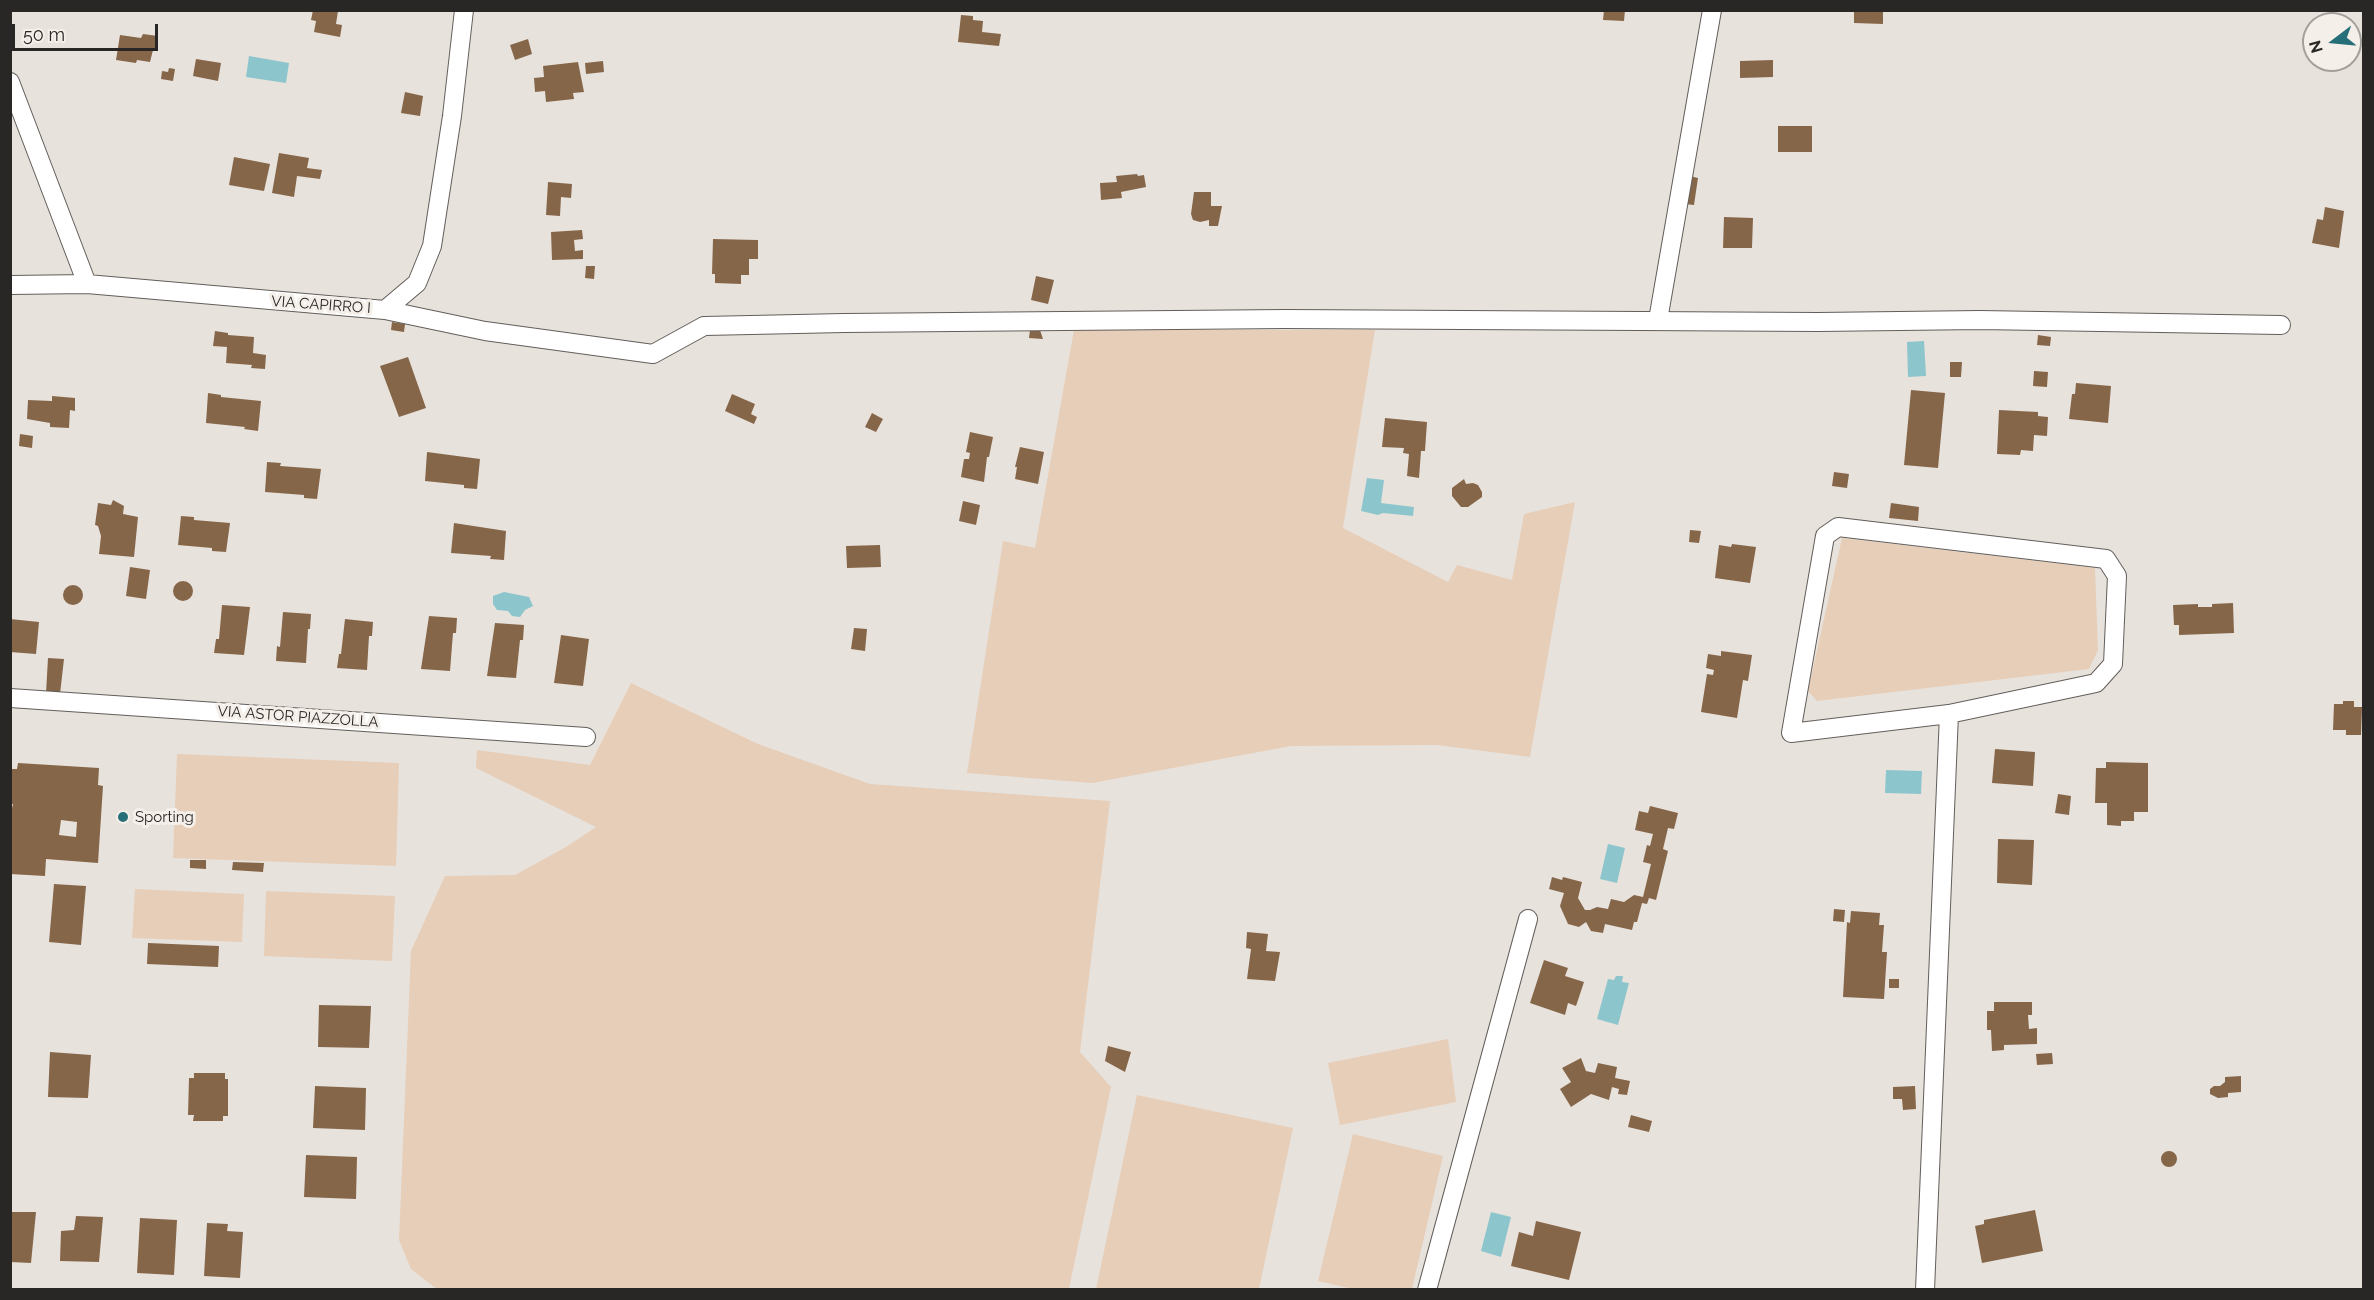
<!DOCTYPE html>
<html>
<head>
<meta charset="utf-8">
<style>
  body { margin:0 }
  #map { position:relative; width:2374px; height:1300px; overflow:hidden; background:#e8e2dd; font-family:Raleway,sans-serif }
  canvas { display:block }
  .frame { position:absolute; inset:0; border:12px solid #292725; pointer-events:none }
  .north { position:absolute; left:2302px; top:12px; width:60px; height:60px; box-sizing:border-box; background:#f5efea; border:2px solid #a39f9b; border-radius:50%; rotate:254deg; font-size:16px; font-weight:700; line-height:24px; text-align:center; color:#292725 }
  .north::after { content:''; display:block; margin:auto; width:21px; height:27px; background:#266f78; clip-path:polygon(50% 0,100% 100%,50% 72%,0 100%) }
  .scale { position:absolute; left:12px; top:24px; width:146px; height:27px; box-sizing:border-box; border:3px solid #292725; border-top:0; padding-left:8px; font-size:18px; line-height:21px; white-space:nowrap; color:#292725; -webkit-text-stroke:4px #f5efea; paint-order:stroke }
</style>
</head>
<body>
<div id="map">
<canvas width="2374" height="1300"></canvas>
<div class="frame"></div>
<div class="north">N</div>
<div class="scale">50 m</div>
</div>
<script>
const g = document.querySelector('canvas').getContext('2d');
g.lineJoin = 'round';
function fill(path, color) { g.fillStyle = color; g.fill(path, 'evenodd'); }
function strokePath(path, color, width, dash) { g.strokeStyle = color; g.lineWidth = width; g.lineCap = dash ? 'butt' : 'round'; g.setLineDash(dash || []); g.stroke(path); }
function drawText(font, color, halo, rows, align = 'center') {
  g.font = font + ' Raleway,sans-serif'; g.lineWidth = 6; g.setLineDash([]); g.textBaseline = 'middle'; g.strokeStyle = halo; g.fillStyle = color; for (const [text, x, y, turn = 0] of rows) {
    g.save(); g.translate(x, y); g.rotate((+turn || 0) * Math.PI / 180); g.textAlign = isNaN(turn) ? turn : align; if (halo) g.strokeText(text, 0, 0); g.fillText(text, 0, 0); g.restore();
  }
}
const green = new Path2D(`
  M1074,330H1375L1343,528L1448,582L1457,565L1512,580L1524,514L1575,502L1530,757L1437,745L1291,746L1092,783L967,773L1003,541L1035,548Z
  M1842,538L2095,568L2098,650L2089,669L1817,701L1808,691Z
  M631,683L758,744L870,784L1110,801L1080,1052L1111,1087L1069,1289L438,1290L411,1269L399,1240L411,951L445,876L515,875L566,847L596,827L476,768L477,750L590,765Z
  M177,754L399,763L396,866L173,858Z
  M135,889L244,894L242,942L132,938Z
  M266,891L395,896L392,961L264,956Z
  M1448,1039L1456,1102L1340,1125L1328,1063Z
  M1137,1095L1293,1128L1259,1289H1096Z
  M1353,1134L1443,1156L1412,1289H1353L1318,1281Z`);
const water = new Path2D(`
  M249,56L289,63L286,83L246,77Z
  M1924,341L1926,376L1908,377L1907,342Z
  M1367,478L1384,480L1381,503L1414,507L1413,516L1383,513L1378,515L1361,511Z
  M504,592L529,597L533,606L525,610L520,617L512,616L508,611L497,610L493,604V596Z
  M1886,770L1922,771L1921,794L1885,793Z
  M1608,844L1625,848L1617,883L1600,879Z
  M1616,976H1623L1622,982L1629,983L1618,1025L1597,1019L1608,979L1614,980Z
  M1491,1212L1511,1217L1501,1257L1481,1251Z`);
const building = new Path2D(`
  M313,10L338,11L336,24L342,25L340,37L314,32L316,21L311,20Z
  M1604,10H1625L1624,21L1603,20Z
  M1854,10H1883V24L1854,23Z
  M961,15L973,16V20L983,21L982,32L1001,34L999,46L958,42Z
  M143,34L158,36L156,50H153L150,62L137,60L136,63L116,60L120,35L141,38Z
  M528,39L532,54L515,60L510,45Z
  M196,59L221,63L218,81L193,76Z
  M1773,60V77L1740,78V61Z
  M603,61L604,72L586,74L585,63Z
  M578,62L584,92L573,93L574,99L546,102L545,91L535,92L534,78L544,77L543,66Z
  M169,68L175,69L173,81L161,79L162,71L168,72Z
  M405,92L423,96L420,116L401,113Z
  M1778,126H1812V152H1778Z
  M279,153L309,158L307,168L322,170L320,179L297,176L294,197L272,193Z
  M234,157L270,164L264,191L229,185Z
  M1137,174L1138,176L1144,175L1146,187L1121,192L1122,198L1101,200L1100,183L1117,182L1116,176Z
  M1690,176L1698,178L1694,205L1685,204Z
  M548,182L572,184L571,198L561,197L560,216L546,215Z
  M1194,192H1211V206H1222L1218,226H1209V220L1200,222L1193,220L1191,214Z
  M2325,207L2344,211L2339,248L2312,243L2317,219L2323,220Z
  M1724,217L1753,218L1752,248H1723Z
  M582,230L583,239L574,240L575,251L583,250V259L552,260L551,232Z
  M713,239L758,240V259H749V275H741V284L715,283V274H712Z
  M586,266H595L594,279L585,278Z
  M1036,276L1054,280L1048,304L1031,300Z
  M392,322L405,324L404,332L391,330Z
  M1030,330H1040L1043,339L1029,338Z
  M215,331L228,333V335L254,337L253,353L266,355L265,369L251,368L252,365L226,363L227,347L213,346Z
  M2038,335L2051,337L2050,346L2037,345Z
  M408,357L426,408L399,417L380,366Z
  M1950,362H1962L1961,377H1950Z
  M2034,371L2048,372L2047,387L2033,386Z
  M2076,383L2111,386L2108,423L2069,419L2072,394H2075Z
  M1911,390L1945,393L1938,468L1904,465Z
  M208,393L221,395V397L261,401L258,431L244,429L245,427L206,423Z
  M732,394L755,404L751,414L757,417L754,424L725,411Z
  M52,396L75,398V411L70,410L69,428L50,427V423L27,419L28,400L52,401Z
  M1999,410L2038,412V416L2048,417L2047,436L2034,435L2033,451L2021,450L2020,455L1997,454Z
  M872,413L883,419L876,432L865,427Z
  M1385,418L1427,422L1425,451H1421L1419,478L1407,476L1409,454L1403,453L1404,448L1382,447Z
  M970,432L993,437L989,457H987L984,482L961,477L964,459H969L970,453L966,452Z
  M20,434L33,436L32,448L19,446Z
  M1020,447L1044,452L1038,484L1015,479L1017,467H1015Z
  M427,452L480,459L477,489L464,488V485L425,481Z
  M267,462L281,463L280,466L321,469L317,499L304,498V495L265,492Z
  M1834,472L1849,474L1847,488L1832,486Z
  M1464,479L1466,484L1473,483L1478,485L1482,492V497L1468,507H1461L1452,496V488Z
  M113,500L124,506L123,514L138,517L134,557L99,554L101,536L98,526L95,525L98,503L111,505Z
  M963,501L980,505L976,525L959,521Z
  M1891,503L1919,507L1918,521L1889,518Z
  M181,516L194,517V520L230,523L226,552L212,551V548L178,545Z
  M454,523L506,531L504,560L490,559L491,556L451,553Z
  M1690,530L1701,531L1699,543L1689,542Z
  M1732,544L1756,547L1750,583L1715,578L1719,545L1731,547Z
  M880,545L881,567L847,568L846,546Z
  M130,567L150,570L146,599L126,596Z
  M173 591a10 10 0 1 1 20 0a10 10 0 1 1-20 0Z
  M63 595a10 10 0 1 1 20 0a10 10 0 1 1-20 0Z
  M2233,603L2234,633L2179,635V625H2174L2173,605L2198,604V607H2212V604Z
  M222,605L250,607L244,655L214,653L216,639H219Z
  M283,612L311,614L310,629H308L306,663L276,661L277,646L280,647Z
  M429,616L457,618L456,633H453L450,671L421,669Z
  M10,619L39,622L36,654L10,652Z
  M345,619L373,622L372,636H369L367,670L337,668L339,654H341Z
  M495,623L524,625L523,640H520L516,678L487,676Z
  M854,628L867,629L865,651L851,649Z
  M561,635L589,639L583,686L554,683Z
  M1721,651L1752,655L1748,681L1743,680L1737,718L1701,712L1707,674L1713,675L1714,670L1706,668L1708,654L1721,656Z
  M48,658L64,659L60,694L46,693Z
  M2343,701H2354V707H2362L2361,735H2346V730H2333L2334,704H2343Z
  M1995,749L2035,752L2033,786L1992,783Z
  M2106,762L2148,763V812H2134V821H2121V826L2107,825V803H2095L2096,768H2106Z
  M18,763L99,768L98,785L103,786L98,863L46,859L45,876L10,874V817L13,804H10V769H17ZM61,820L77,822L76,837L59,835Z
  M2058,794L2071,796L2069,815L2055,813Z
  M1650,806L1678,813L1674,829L1668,828L1663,849L1668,851L1656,900L1649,898L1647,904L1642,903L1637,922H1634L1632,930L1605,924L1603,933L1591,931L1586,922L1579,927L1568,924L1560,906L1564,893L1549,889L1552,877L1562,880L1563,877L1582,882L1578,898L1585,910H1590L1597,907L1608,909L1611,899L1624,902L1634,895L1643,897L1651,864L1643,862L1647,845L1650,846L1653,834L1635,830L1639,811L1648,813Z
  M1998,839L2034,840L2032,885L1997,883Z
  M190,860H206V869L190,868Z
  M233,862L264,863L263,872L232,870Z
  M54,884L86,886L81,945L49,942Z
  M1834,909L1845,910L1844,922L1833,921Z
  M1851,911L1880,913L1879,925H1884L1882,952H1887L1884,999L1843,997L1847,922L1850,923Z
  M1247,932L1268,934L1266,951L1280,952L1275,981L1247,979L1251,949L1246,948Z
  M148,943L219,946L218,967L147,964Z
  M1544,960L1568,968L1565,976L1584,982L1576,1006L1568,1003L1565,1015L1530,1003Z
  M1889,979H1899V988H1889Z
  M1994,1002H2032V1015H2028L2029,1029L2037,1028V1044L2004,1045V1050L1992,1051L1991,1030H1987V1011H1994Z
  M319,1005L371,1006L369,1048L318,1047Z
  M1108,1046L1131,1052L1125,1072L1105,1061Z
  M50,1052L91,1055L88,1098L48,1097Z
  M2052,1053L2053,1064L2037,1065L2036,1054Z
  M1581,1058L1586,1071L1595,1073L1598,1063L1617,1067L1615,1078L1630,1081L1627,1095L1618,1094L1619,1089L1612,1087L1609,1100L1591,1094L1571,1107L1560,1089L1571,1082L1562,1068Z
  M194,1073H225V1079H228V1116H223V1121H193L194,1115H188L189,1078H194Z
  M2241,1076V1092L2228,1093V1097L2218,1098L2210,1094V1089L2214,1086H2220L2225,1082V1077Z
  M315,1086L366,1088L365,1130L313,1128Z
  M1915,1086L1916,1109L1903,1110L1902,1099H1893V1087Z
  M1631,1115L1652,1121L1649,1132L1628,1127Z
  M2161 1159a8 8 0 1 1 16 0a8 8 0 1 1-16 0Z
  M306,1155L357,1157L356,1199L304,1197Z
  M2035,1210L2043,1251L1982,1263L1975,1226L1984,1224V1220Z
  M10,1212H36L31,1263L10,1262Z
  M76,1216L103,1217L99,1262L60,1261L61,1231L74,1230Z
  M140,1218L177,1220L174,1275L137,1273Z
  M1536,1221L1581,1232L1569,1280L1511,1266L1519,1232L1533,1236Z
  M207,1223L228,1224L227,1231L243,1232L240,1278L204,1276Z`);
const minor = new Path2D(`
  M10,82L87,284
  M10,285L87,284L385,310L417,283L432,246L452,116L464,10
  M385,310L485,331L653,354L704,326L844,323L1285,319L1818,322L1980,320L2281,325
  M1658,320L1712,10
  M1838,527L2106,559L2117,576L2113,664L2096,683L1949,714L1791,733L1825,536Z
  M10,698L586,737
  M1427,1290L1528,919
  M1925,1290L1949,714`);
const markers = [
  [123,817,6,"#266f78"]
];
const streetNames = [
  ["VIA CAPIRRO I",321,305,4],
  ["VIA ASTOR PIAZZOLLA",298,717,4]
];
const poiNames = [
  ["Sporting",135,817]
];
fill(green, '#e6ceb8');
fill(water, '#8dc5cd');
fill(building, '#866649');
strokePath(minor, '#635e5a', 20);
strokePath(minor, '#fff', 18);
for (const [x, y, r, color] of markers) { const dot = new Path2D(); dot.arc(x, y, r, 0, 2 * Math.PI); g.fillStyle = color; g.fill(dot); strokePath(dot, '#f5efea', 2); }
drawText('15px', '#292725', '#f5efea', streetNames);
drawText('15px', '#292725', '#f5efea', poiNames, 'left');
</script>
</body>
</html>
